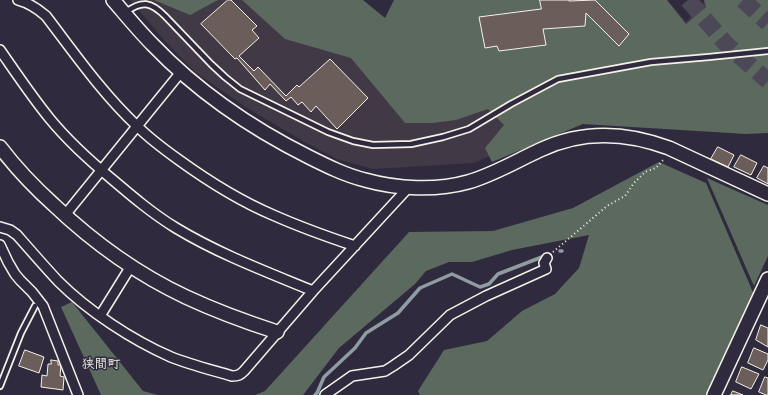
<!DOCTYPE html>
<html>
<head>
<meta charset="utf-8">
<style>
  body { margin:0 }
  canvas { display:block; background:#2f2a3d }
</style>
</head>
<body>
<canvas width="768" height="395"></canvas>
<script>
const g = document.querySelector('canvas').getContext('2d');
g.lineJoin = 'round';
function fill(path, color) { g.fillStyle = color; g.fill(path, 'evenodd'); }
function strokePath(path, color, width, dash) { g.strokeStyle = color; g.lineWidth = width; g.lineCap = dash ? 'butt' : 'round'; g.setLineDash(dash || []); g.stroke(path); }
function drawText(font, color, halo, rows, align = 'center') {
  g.font = font + ' Delius,"Klee One",sans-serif'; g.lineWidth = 3; g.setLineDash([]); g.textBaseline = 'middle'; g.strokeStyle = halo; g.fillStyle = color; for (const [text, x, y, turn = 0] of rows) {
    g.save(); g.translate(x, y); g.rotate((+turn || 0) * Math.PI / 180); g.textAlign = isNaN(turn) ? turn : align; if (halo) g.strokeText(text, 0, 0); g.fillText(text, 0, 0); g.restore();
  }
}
const built = new Path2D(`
  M130,0H344L388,31L667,0L686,22L706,0H768V120L579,115L474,163L373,169L337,159L303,141L247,108L195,72L164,40Z`);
const green = new Path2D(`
  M154,0H218L190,15Z
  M242,0H363L385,18L394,0H667L686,24L706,7L704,0H768V133L746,134L583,124L492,162L485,148L504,125L488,109L456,120L433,123H405L351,58L285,39Z
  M659,162L706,183L755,297L707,395H420L418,391L444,350L487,341L522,311L555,294L579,268L589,235L512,250L472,262H449L426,271L415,284L339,348L303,395H255L265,391L409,232L493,231L573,208Z
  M707,178L768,205V256L754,286Z
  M72,302L143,391L158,395H101L61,307Z`);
const stream = new Path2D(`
  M560,251H562
  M315,395L317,393L324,377L355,348L366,333L398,313L420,288L452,274L480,287L489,284L498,274L542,257`);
const building = new Path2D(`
  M228,0H231L257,26L252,30L259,38L239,56L254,71L258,67L286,96L297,85L299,87L330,59L368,98L337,129L316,106L311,112L302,102L298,105L291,97L286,101L270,84L265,90L237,58L235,59L201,24Z
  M540,0H569V1L595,0L629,34L619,46L586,13L585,26L543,29L546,45L499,51L497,46L485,48L479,17L541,9Z
  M718,147L734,155L728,167L711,159Z
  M741,155L757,163L751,175L734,167Z
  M764,166L768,168V184L757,178Z
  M761,325L768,328V347L756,340Z
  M754,348L768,354V360L763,370L748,363Z
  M25,350L44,357L39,373L19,366Z
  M51,360L58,361V365H61L60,376L64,377L63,390L41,387L42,375L47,376L48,364H51Z
  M742,367L759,374L751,389L736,382Z
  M765,377L768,378V395H766L759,392Z
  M733,391L743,395H731Z`);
const highwayTunnel = new Path2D(`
  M688,0L726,44L768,81
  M743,0L768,23`);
const path = new Path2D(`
  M553,252L607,206L625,196L634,183L645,172L656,168L664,159`);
const lane = new Path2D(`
  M126,12C142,0 151,2 165,16L211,64L225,77L240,89L328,132L353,141L373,145L411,144L443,137L469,129L511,104L558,79L651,62L709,57L768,51
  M0,386L21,333L35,306`);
const street = new Path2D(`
  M18,0C29,3 38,9 46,16C75,54 102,93 137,126C150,139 165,150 179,160C208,181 240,201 273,215C300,227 328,237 355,246
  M0,50C16,73 32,97 50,119C69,142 90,161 113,180C133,197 153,214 176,228C219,254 267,272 313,291
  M65,215L181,72
  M0,227L10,230L17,235C31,251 44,266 58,281C88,311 132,340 171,357C191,365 212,370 232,376C238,376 240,375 244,371L313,291L409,187
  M0,245L8,262L15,274L20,280L32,292L43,306L78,395
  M100,316L131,266
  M325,395L352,376L385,371L393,366L409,355L450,315L486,296L546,269L544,263L547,258`);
const secondary = new Path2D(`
  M113,0C126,15 139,31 153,45C198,92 251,128 309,157C327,166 345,175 365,180C397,189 436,191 468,182C493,175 516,161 540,150C582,130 626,132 669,148L768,194
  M0,147C16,168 34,187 54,205C93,242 137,274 186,297C216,311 246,322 277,332
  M714,395L768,279`);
const neighbourhoodNames = [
  ["狭間町",101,364]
];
fill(built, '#413945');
fill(green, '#5b695e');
strokePath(stream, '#8f9ca1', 3.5);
fill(building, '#6b5d59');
strokePath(building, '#f4f1e8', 1);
strokePath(highwayTunnel, '#4d4857', 17, [17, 8]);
strokePath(lane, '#f4f1e8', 8);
strokePath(street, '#f4f1e8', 12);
strokePath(secondary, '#f4f1e8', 16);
strokePath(path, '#f4f1e8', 2, [1, 3]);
strokePath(lane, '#2f2a3d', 4.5);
strokePath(street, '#2f2a3d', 9);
strokePath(secondary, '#2f2a3d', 13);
drawText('bold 13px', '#f4f1e8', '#2f2a3d', neighbourhoodNames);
</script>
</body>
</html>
